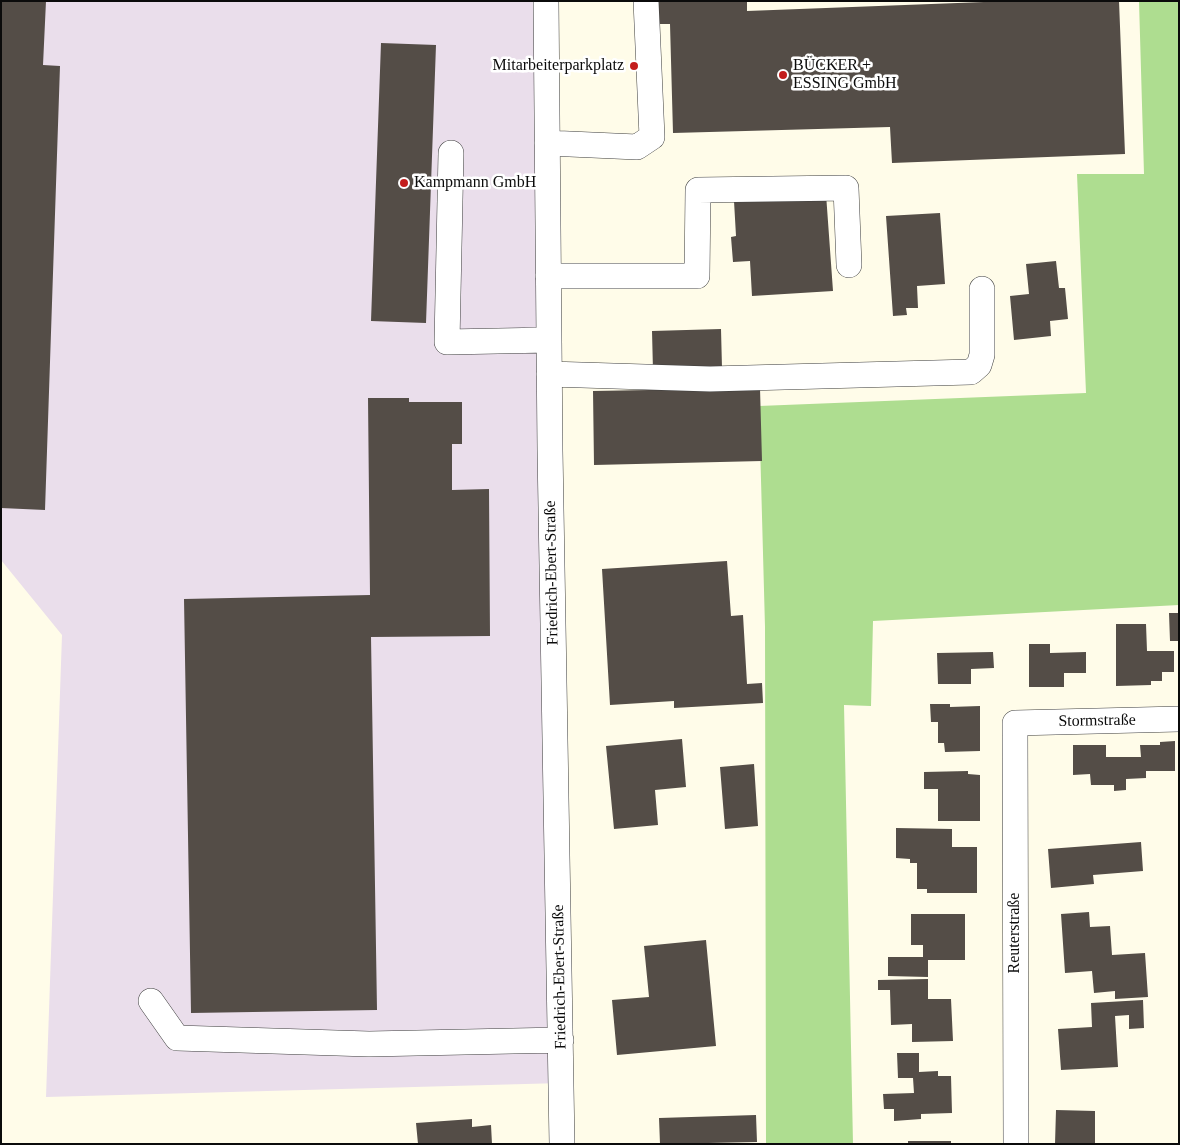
<!DOCTYPE html>
<html>
<head>
<meta charset="utf-8">
<style>
  body { margin:0 }
  #map { position:relative; width:1180px; height:1145px; overflow:hidden; background:#fffce9; font-family:"Times New Roman",serif }
  canvas { display:block }
  .frame { position:absolute; inset:0; border:2px solid #0b0b0b; pointer-events:none }
</style>
</head>
<body>
<div id="map">
<canvas width="1180" height="1145"></canvas>
<div class="frame"></div>
</div>
<script>
const g = document.querySelector('canvas').getContext('2d');
g.lineJoin = 'round';
function fill(path, color) { g.fillStyle = color; g.fill(path, 'evenodd'); }
function strokePath(path, color, width, dash) { g.strokeStyle = color; g.lineWidth = width; g.lineCap = dash ? 'butt' : 'round'; g.setLineDash(dash || []); g.stroke(path); }
function drawText(font, color, halo, rows, align = 'center') {
  g.font = font + ' "Times New Roman",serif'; g.lineWidth = 5; g.setLineDash([]); g.textBaseline = 'middle'; g.strokeStyle = halo; g.fillStyle = color; for (const [text, x, y, turn = 0] of rows) {
    g.save(); g.translate(x, y); g.rotate((+turn || 0) * Math.PI / 180); g.textAlign = isNaN(turn) ? turn : align; if (halo) g.strokeText(text, 0, 0); g.fillText(text, 0, 0); g.restore();
  }
}
const industrial = new Path2D(`
  M1,1H548L562,1083L46,1097L62,635L1,560Z`);
const forest = new Path2D(`
  M1139,1H1179V605L873,621L871,706L844,705L853,1144H766L765,627L759,406L1086,393L1077,174H1144Z`);
const building = new Path2D(`
  M1,1H46L43,65L60,66L45,510L1,508Z
  M657,1H747V11L1010,1H1119L1125,154L892,163L890,127L673,133L670,24H658Z
  M381,43L436,45L426,323L371,321Z
  M826,194L833,291L752,296L750,261L733,262L731,237L736,236L734,201Z
  M940,213L945,284L917,286L918,308H906L907,315L893,316L886,216Z
  M1056,261L1059,288H1065L1068,319L1050,321L1051,336L1014,340L1010,296L1029,294L1026,264Z
  M721,329L722,368L653,371L652,331Z
  M760,388L762,461L594,465L593,391Z
  M368,398H409V402H462V444H452V490L489,489L490,636L371,637L377,1010L191,1013L184,599L370,595Z
  M727,561L731,616L743,615L747,684L762,683L763,703L674,708V701L610,705L602,569Z
  M1169,613H1179V641H1170Z
  M1116,624H1146L1147,651H1174V672H1162V681H1151V685L1116,686Z
  M1029,644H1050V653L1086,652V673H1064V687H1029Z
  M993,652L994,668L971,669V684H938L937,653Z
  M930,704H950V707L980,706V751L945,752L944,743H938V722H931Z
  M682,739L686,787L655,790L658,825L614,829L606,746Z
  M1175,741V771H1146V778L1126,779V790L1114,791V785H1091L1090,774L1073,775V745H1106V757H1141L1140,745H1160V742Z
  M754,764L758,826L725,829L720,767Z
  M968,771V774L980,775V821H938V789H924V772Z
  M896,828L952,829V847H977V893H927V889H917V863H910V859L896,858Z
  M1141,842L1143,871L1093,875L1094,884L1051,888L1048,849Z
  M1089,912L1090,927L1110,926L1112,955L1145,953L1148,997L1115,999V991L1094,993L1092,971L1065,973L1061,914Z
  M911,914H965V960H928V977L888,976V957H923V945H911Z
  M706,940L716,1046L617,1055L612,1000L649,997L644,946Z
  M928,979V999H951L953,1041L912,1042V1024L891,1025L890,990H878V980Z
  M1143,1000L1144,1028L1129,1029V1015L1115,1016L1118,1067L1061,1070L1058,1029L1092,1027L1091,1003Z
  M897,1053H919V1072L938,1071V1076H951L952,1113L921,1114V1119L894,1121V1109H884L883,1094L914,1093L913,1078H898Z
  M1056,1110L1095,1111V1144H1055Z
  M756,1115L757,1142L660,1144L659,1118Z
  M472,1119V1127L491,1125L492,1144H418L416,1123Z
  M908,1141H951V1144H908Z`);
const minor = new Path2D(`
  M546,1L550,450L562,1144
  M547,143L637,147L652,137L646,1
  M451,153L447,342L549,340
  M548,276H697L698,190L846,188L849,265
  M549,374L710,379L971,372L979,365L982,355V289
  M151,1001L177,1038L369,1044L561,1040
  M1016,1144L1015,723L1179,719`);
const markers = [
  [634,66,5,"#c31d1c"],
  [783,75,5,"#c31d1c"],
  [404,183,5,"#c31d1c"]
];
const poiNames = [
  ["Mitarbeiterparkplatz",624,66,"right"],
  ["BÜCKER +",793,66],
  ["ESSING GmbH",793,84],
  ["Kampmann GmbH",414,183]
];
const streetNames = [
  ["Friedrich-Ebert-Straße",552,573,-91],
  ["Stormstraße",1097,721,-1],
  ["Reuterstraße",1015,933,-90],
  ["Friedrich-Ebert-Straße",560,977,-91]
];
fill(industrial, '#eadeeb');
fill(forest, '#aedd90');
fill(building, '#544d47');
strokePath(minor, '#3e3e3e', 26);
strokePath(minor, '#fff', 25);
for (const [x, y, r, color] of markers) { const dot = new Path2D(); dot.arc(x, y, r, 0, 2 * Math.PI); g.fillStyle = color; g.fill(dot); strokePath(dot, '#fff', 2); }
drawText('16px', '#0b0b0b', '#fff', poiNames, 'left');
drawText('16px', '#0b0b0b', '#fff', streetNames);
</script>
</body>
</html>
